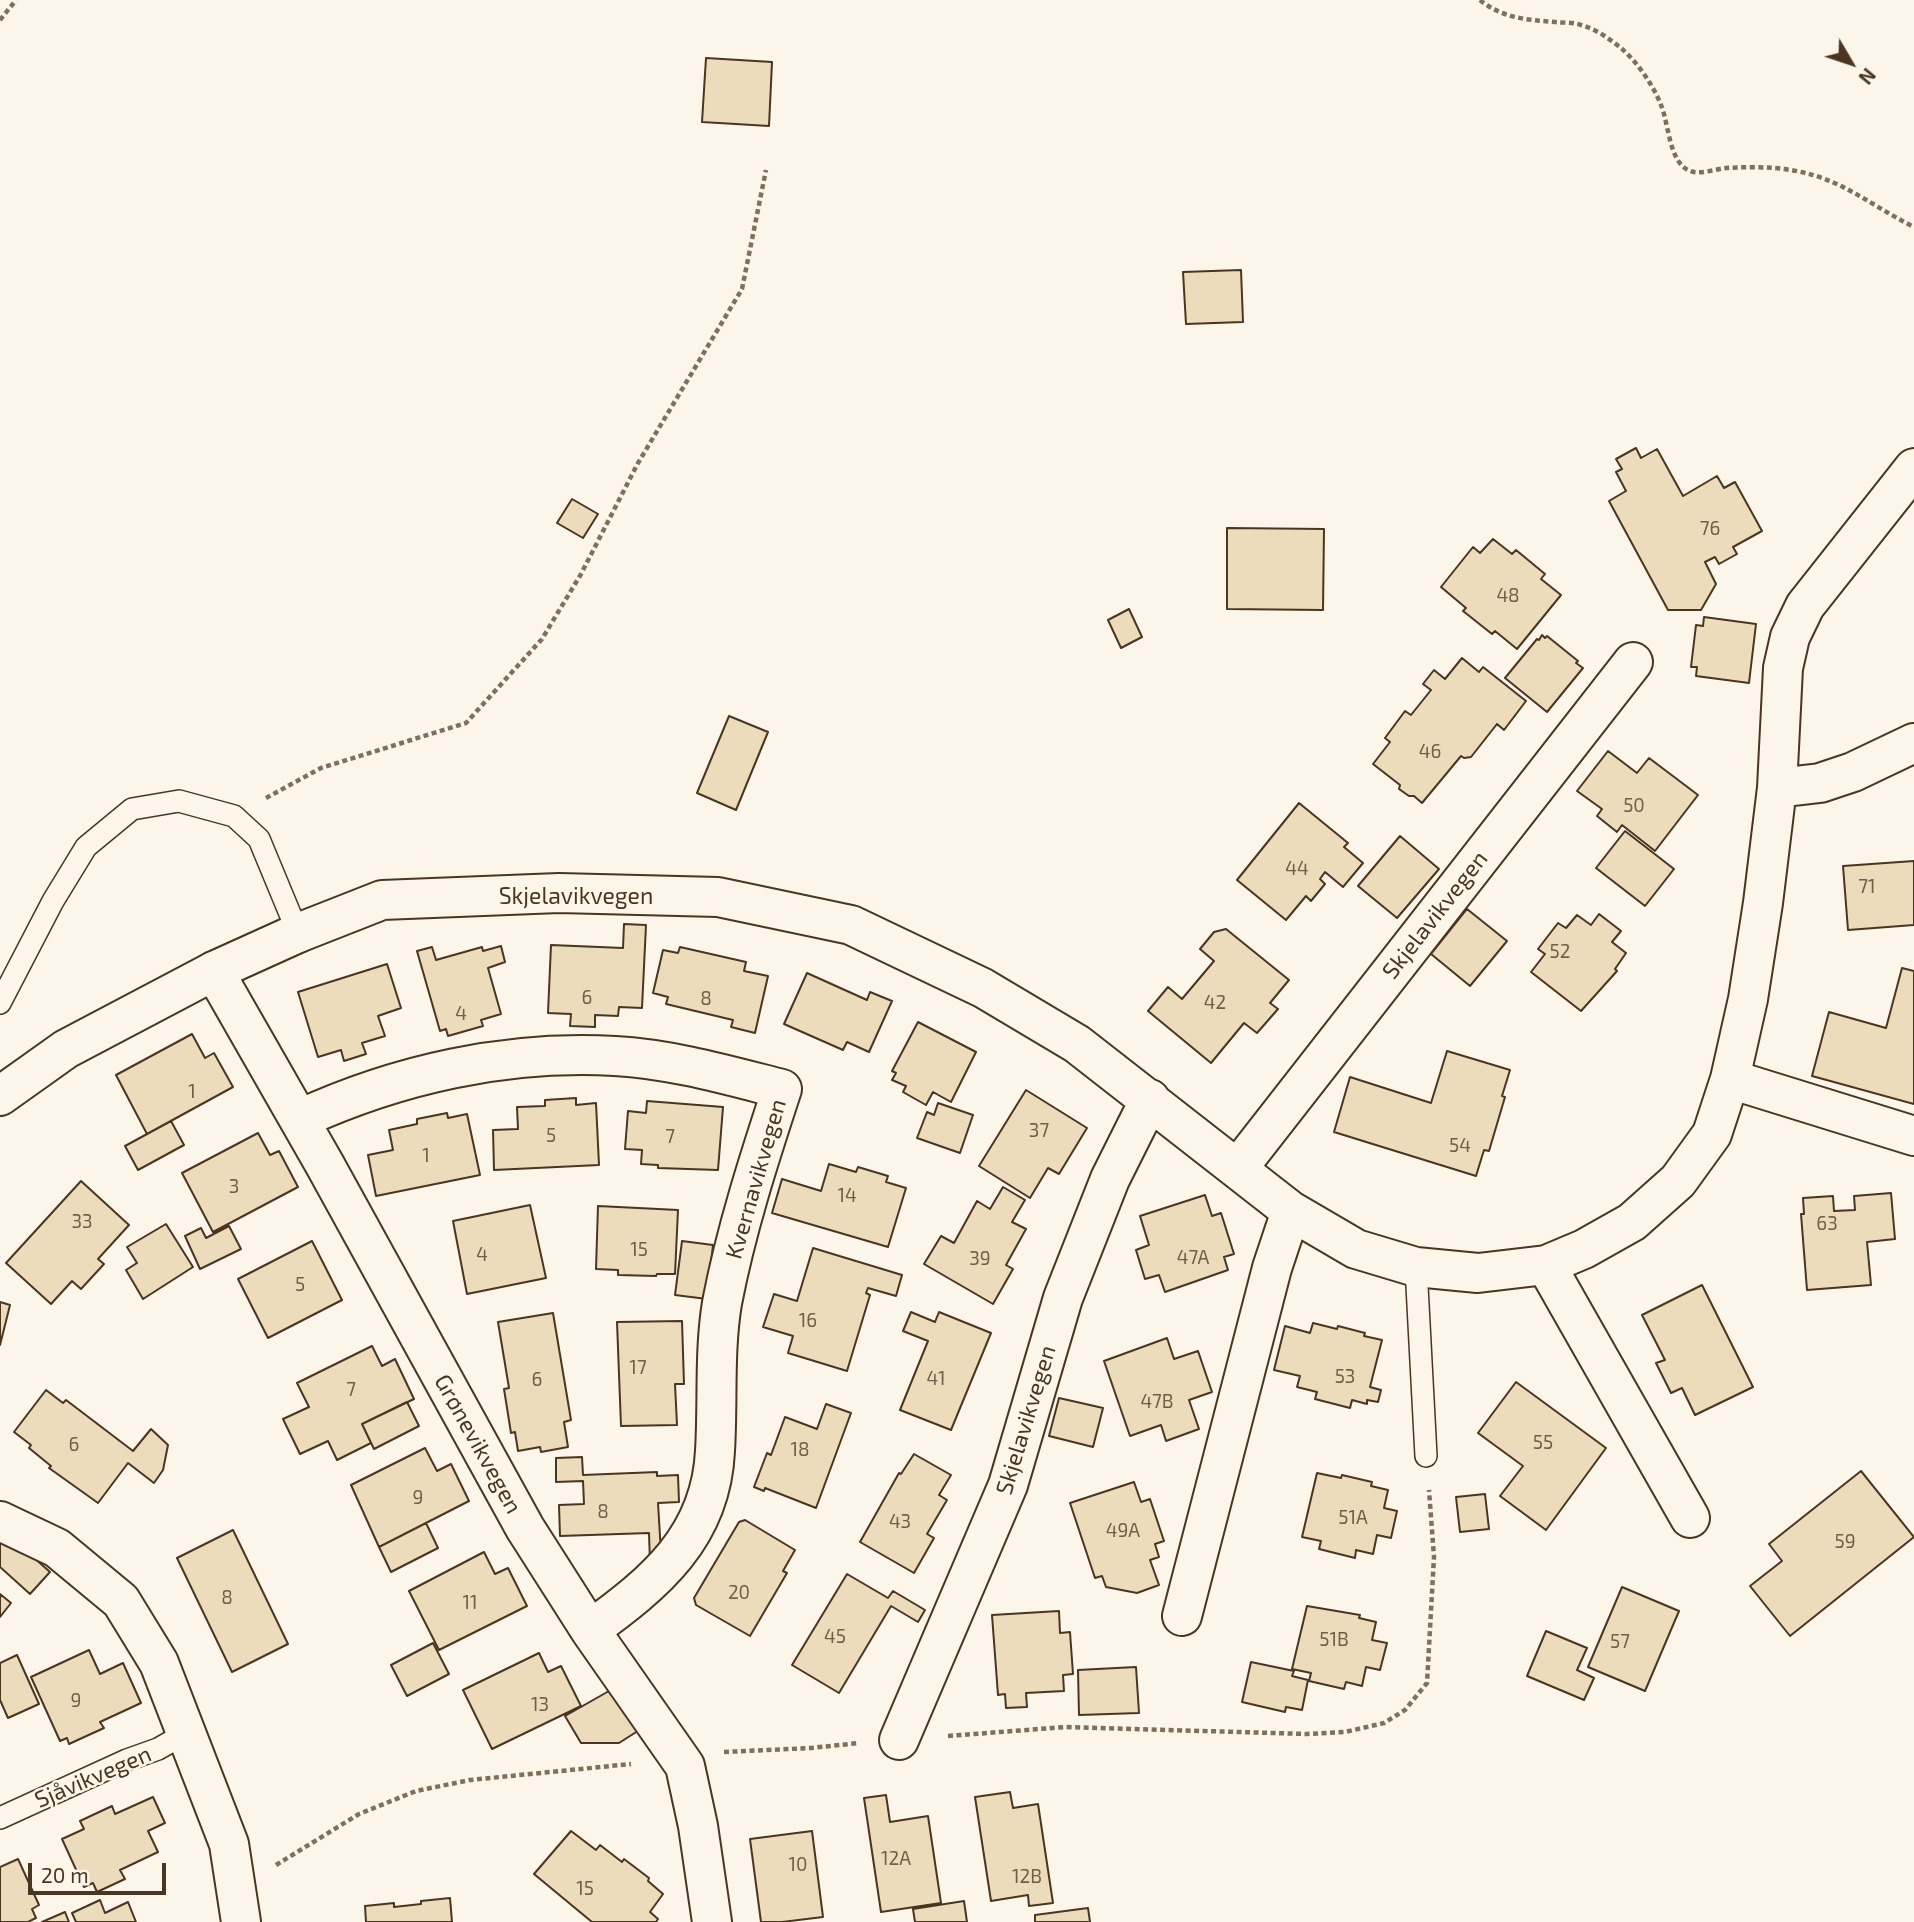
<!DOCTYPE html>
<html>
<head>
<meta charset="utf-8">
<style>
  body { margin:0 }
  #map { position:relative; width:1914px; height:1922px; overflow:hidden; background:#fbf6e9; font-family:"Exo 2",sans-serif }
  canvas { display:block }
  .north { position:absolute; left:1816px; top:28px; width:70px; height:70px; -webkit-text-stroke:5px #fbf6e9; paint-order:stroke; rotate:129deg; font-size:19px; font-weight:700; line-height:28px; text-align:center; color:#4a3520 }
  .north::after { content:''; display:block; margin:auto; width:24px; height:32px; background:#4a3520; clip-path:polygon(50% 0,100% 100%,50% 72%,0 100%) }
  .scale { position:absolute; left:28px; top:1863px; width:138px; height:32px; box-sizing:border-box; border:4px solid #4a3520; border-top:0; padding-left:9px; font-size:21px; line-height:24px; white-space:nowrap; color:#4a3520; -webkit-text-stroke:5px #fbf6e9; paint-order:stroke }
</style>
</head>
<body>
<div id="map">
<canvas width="1914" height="1922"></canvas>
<div class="north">N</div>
<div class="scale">20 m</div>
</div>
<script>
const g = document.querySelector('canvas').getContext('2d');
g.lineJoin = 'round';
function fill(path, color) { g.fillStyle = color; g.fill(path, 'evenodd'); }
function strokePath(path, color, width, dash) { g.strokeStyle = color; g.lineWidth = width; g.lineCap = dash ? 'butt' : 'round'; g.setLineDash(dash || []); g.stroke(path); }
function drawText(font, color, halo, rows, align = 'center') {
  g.font = font + ' "Exo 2",sans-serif'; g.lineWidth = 5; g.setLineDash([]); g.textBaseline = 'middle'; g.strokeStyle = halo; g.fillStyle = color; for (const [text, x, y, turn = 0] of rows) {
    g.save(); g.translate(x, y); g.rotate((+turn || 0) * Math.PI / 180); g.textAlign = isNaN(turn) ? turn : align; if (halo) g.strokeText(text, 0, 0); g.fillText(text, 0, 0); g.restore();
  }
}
const building = new Path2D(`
  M706,58L772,62L769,126L702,122Z
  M1241,270L1243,322L1186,324L1183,272Z
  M1636,448L1641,458L1657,449L1683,496L1717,476L1724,488L1735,482L1762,531L1733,547L1737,554L1719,564L1715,557L1705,562L1716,584L1701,610H1668L1609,501L1626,491L1616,472L1622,469L1616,459Z
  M572,499L598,514L583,538L557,523Z
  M1227,528L1324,529L1323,610L1227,609Z
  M1493,539L1512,554L1516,550L1545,574L1541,579L1561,595L1517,649L1495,631L1492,634L1463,611L1466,608L1441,587L1473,547L1480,553Z
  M1129,609L1142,637L1121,648L1108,620Z
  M1704,617L1756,624L1749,683L1696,676L1697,667H1691L1696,625L1703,626Z
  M1542,635L1545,638L1547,636L1578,661L1576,663L1583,668L1547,712L1505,678L1537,639L1539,640Z
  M1462,658L1479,672L1483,667L1526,701L1504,730L1497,724L1471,757L1464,758L1461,756L1422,803L1414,796H1409L1399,789L1400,785L1373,764L1390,742L1385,738L1405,711L1411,715L1431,690L1423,684L1434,670L1445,679Z
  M729,716L768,732L736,810L697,793Z
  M1608,751L1637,773L1649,758L1698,795L1655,851L1622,825L1617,832L1597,816L1602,809L1577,791Z
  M1299,803L1348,843L1344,847L1363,863L1343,887L1325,872L1320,879L1325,884L1311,901L1306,896L1286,920L1237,880Z
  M1625,831L1674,869L1645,906L1596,868Z
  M1400,836L1439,869L1397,918L1358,886Z
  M1914,861V925L1848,930L1843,866Z
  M1467,909L1507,941L1470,986L1431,954Z
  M1599,914L1621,931L1612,942L1626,953L1615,969L1617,971L1581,1011L1531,972L1545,954L1538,949L1558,923L1566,928L1577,915L1591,925Z
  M624,924L646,925L642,1008L619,1007L618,1016L595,1015V1027L570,1026L571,1014L548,1013L551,945L623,948Z
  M1226,929L1289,980L1270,1003L1278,1009L1257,1033L1244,1023L1211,1063L1148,1011L1168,987L1182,999L1214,961L1200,949L1214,932Z
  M501,946L505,962L488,968L501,1014L481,1020L483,1026L448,1036L446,1029L440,1031L417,951L432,947L436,960L482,947L483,951Z
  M680,947L746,962L744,971L768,976L755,1033L731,1027L733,1020L666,1004L668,997L653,993L663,950L678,953Z
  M387,964L401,1008L378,1016L385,1036L362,1043L366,1054L344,1061L341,1050L318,1057L298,992Z
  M1902,968L1914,971V1104L1812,1076L1829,1012L1886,1028Z
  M807,973L867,1000L870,992L892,1001L869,1052L847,1042L843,1050L784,1024Z
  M918,1022L976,1052L951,1102L933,1092L926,1105L903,1092L906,1086L892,1080L896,1073L892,1071Z
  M192,1034L205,1058L214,1053L233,1087L147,1134L116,1075Z
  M1447,1051L1510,1070L1502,1096L1505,1097L1489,1151L1484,1150L1476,1176L1334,1132L1350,1077L1431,1103Z
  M1026,1090L1087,1128L1059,1174L1048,1168L1030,1198L979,1166Z
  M576,1098V1105L596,1103L599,1165L494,1170L493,1130L518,1129L517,1107L545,1106V1100Z
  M647,1101L723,1107L718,1170L658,1168V1165L641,1164L642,1150L625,1149L628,1111L646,1113Z
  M938,1103L973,1115L960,1153L917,1138L927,1112L934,1115Z
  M447,1113L448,1118L467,1114L480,1175L376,1196L368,1155L393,1150L389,1130L417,1124V1119Z
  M171,1121L184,1145L138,1170L125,1146Z
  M258,1133L270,1155L279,1151L298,1187L213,1232L182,1173Z
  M829,1164L856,1172L858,1167L888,1176L886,1182L906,1188L888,1247L772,1213L782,1179L821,1191Z
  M81,1181L129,1225L98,1259L104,1264L81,1289L72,1281L51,1304L6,1263Z
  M1003,1187L1025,1200L1012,1222L1026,1229L1006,1265L1013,1269L993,1304L924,1264L941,1236L954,1243L977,1201L990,1209Z
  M1891,1193L1895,1239L1867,1242L1871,1285L1807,1290L1801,1214H1804L1803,1198L1833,1196L1834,1211L1855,1210L1854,1196Z
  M1205,1195L1212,1216L1221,1213L1234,1254L1224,1257L1228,1270L1165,1292L1159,1275L1145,1279L1136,1250L1149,1245L1140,1216Z
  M530,1205L546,1278L467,1294L453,1221Z
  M598,1206L678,1210L675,1274H657L656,1276L618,1275V1270L596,1269Z
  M166,1224L193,1267L143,1299L126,1270L137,1263L127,1247Z
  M229,1226L241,1249L200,1269L185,1236L201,1228L206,1238Z
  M312,1241L342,1300L268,1338L238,1279Z
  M682,1241L713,1245L707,1299L675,1295Z
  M813,1248L902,1275L896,1296L868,1288L866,1293L870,1295L847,1371L788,1353L793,1336L763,1327L774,1294L797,1301Z
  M1702,1285L1753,1387L1695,1415L1682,1388L1671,1393L1656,1363L1665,1360L1642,1315Z
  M0,1302L10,1305L0,1345Z
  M911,1312L935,1322L939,1312L991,1333L951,1430L900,1410L928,1341L903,1331Z
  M553,1313L571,1420L564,1422L568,1447L541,1452L540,1447L518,1451L515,1432L511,1433L504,1389L509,1388L498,1322Z
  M682,1321L684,1384H675L677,1425L621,1426L617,1322Z
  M1313,1323L1337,1329L1338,1326L1365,1333L1364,1336L1382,1340L1370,1387L1381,1390L1378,1402L1367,1400V1404L1352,1400L1350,1408L1315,1399L1317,1392L1297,1387L1300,1376L1274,1370L1285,1326L1310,1333Z
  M1167,1338L1174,1359L1198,1351L1212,1392L1189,1400L1199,1429L1166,1441L1161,1425L1130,1436L1104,1361Z
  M372,1346L382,1366L395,1359L414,1399L362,1424L371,1443L337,1460L328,1441L300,1454L283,1419L309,1407L297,1383Z
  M1516,1382L1606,1448L1546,1530L1500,1496L1523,1466L1478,1433Z
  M46,1390L63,1403L66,1400L133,1451L151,1429L168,1445L163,1470L154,1483L128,1463L98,1503L49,1468L51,1466L29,1448L31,1445L14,1432Z
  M1059,1398L1103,1408L1093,1447L1049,1436Z
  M407,1402L419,1426L374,1449L362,1424Z
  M826,1404L851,1413L816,1508L765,1488L764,1491L754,1487L767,1453L771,1455L785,1417L817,1429Z
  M425,1448L437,1471L451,1464L469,1501L379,1547L351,1485Z
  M914,1454L951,1475L939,1495L947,1500L927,1534L934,1538L914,1573L860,1542L899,1473L901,1474Z
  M582,1457L583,1475L657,1472V1476L678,1475L679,1502L658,1503L661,1553L650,1563L649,1533L560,1536L559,1505L584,1504L583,1481L556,1482V1458Z
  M1861,1471L1914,1537L1790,1636L1750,1586L1782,1561L1769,1544Z
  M1317,1473L1341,1478L1342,1475L1372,1482L1371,1486L1388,1490L1384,1508L1397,1511L1391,1538L1377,1535L1373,1554L1356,1550L1355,1558L1319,1549L1321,1541L1302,1537Z
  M1134,1482L1141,1502L1150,1499L1164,1541L1155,1544L1159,1557L1150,1560L1159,1585L1137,1593L1106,1587L1102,1576L1095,1578L1070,1503Z
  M1485,1494L1489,1529L1460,1532L1456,1497Z
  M745,1520L795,1550L783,1571L787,1573L750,1636L696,1605L694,1598L739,1522Z
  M426,1523L438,1548L391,1572L379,1547Z
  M233,1530L288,1644L232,1672L177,1558Z
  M0,1535L15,1541L50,1572L30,1594L0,1567Z
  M484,1552L495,1574L508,1568L527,1606L439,1650L409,1591Z
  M847,1574L888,1598L893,1591L925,1610L918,1622L891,1606L839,1693L792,1665Z
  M1622,1587L1679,1611L1645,1691L1588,1667Z
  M0,1594L11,1603L0,1617Z
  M1307,1606L1360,1615L1359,1618L1376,1622L1372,1640L1387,1643L1380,1670L1366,1667L1362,1686L1346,1682L1344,1689L1309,1681L1311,1673L1292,1669Z
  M1059,1611L1060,1633L1070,1632L1073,1674L1063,1675L1064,1691L1026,1693L1027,1707L1006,1708L1005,1694L998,1695L992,1615Z
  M1546,1631L1587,1648L1577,1670L1594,1678L1584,1700L1527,1676Z
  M433,1643L449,1674L407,1696L391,1665Z
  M89,1650L100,1674L123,1663L141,1703L100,1722L104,1728L69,1744L67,1738L60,1741L31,1677Z
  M539,1653L548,1672L561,1666L581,1706L492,1749L463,1690Z
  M17,1655L39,1704L8,1718L0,1700V1663Z
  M1251,1662L1294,1671L1292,1676L1308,1680L1302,1710L1286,1707L1285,1712L1242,1702Z
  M1136,1667L1139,1713L1079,1715L1078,1670Z
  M616,1687L641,1729L619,1743H581L565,1716Z
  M1010,1792L1013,1808L1038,1804L1053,1903L1029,1906L1028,1895L991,1901L975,1797Z
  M886,1795L890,1822L928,1816L941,1903L881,1912L864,1798Z
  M153,1797L165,1823L148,1831L158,1852L120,1870L125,1879L97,1892L93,1883L84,1887L62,1839L84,1829L80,1821L112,1806L115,1814Z
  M571,1831L596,1850L600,1845L622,1862L624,1859L649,1878L648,1881L663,1894L650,1912L658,1919L656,1922H592L534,1874Z
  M812,1831L823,1917L782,1922H761L750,1839Z
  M18,1859L39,1905L32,1909L36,1918L28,1922H0V1867Z
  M450,1898L452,1922H366L365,1906L394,1903V1907L421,1904V1901Z
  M100,1900L105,1913L128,1902L136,1922H76L72,1913Z
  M964,1901L967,1922H915L913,1909Z
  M1088,1908L1090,1922H1035V1915Z
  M65,1912L69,1922H42Z`);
const path = new Path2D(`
  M1480,0C1502,18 1527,20 1555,22C1563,23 1573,22 1581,25C1596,29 1610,39 1622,49C1638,63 1653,85 1661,105C1669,124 1669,163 1690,171C1700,175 1715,169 1726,168C1742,167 1759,167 1774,168C1837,173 1862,201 1914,227
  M0,20L16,0
  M266,798L321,768L466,723L542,639L581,574L638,463L742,289L766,170
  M948,1736L1065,1727L1307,1734L1345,1732L1384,1723L1405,1710L1427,1683L1434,1557L1429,1490
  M724,1752L811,1748L859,1743
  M276,1865L359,1814L416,1791L470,1780L631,1764`);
const lane = new Path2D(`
  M0,1003L53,901L86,847L132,809L179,801L234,816L259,839L298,933
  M1416,1267L1426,1456
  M0,1818L127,1760L158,1749L186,1733`);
const street = new Path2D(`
  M1914,468L1805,606L1790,637L1783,668L1777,788L1820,783L1853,772L1914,743
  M298,933L382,900L559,893L718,897L851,925L983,988L1077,1044L1291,1211L1356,1249L1416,1267L1478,1273L1546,1265L1584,1249L1632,1222L1678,1181L1712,1134L1730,1079L1748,999L1763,903L1777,788
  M214,971L325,1165L525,1528L590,1630L685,1766L698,1826L712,1922
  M1730,1079L1914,1136
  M300,1119C398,1074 506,1050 615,1056C671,1059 727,1075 782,1089C759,1159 736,1230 722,1303C714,1351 718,1402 715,1451C711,1537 655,1583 590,1630
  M1238,1168L1633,662
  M1546,1265L1690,1518
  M0,1521L57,1548L121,1601L159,1663L229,1844L241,1922
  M1182,1616L1272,1268L1291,1211
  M899,1740L1008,1485L1063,1298L1110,1179L1150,1099`);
const secondary = new Path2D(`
  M0,1096L66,1049L214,971L298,933`);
const numberNames = [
  ["76",1710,529],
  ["48",1508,596],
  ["46",1430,752],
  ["50",1634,806],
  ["44",1297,869],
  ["71",1867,887],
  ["52",1560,952],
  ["6",587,998],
  ["8",706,999],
  ["42",1215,1003],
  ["4",461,1014],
  ["1",192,1092],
  ["37",1039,1131],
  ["5",551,1136],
  ["7",670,1137],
  ["54",1460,1146],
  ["1",426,1156],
  ["3",234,1187],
  ["14",847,1196],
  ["33",82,1222],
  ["63",1827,1224],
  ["15",639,1250],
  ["4",482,1255],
  ["47A",1193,1258],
  ["39",980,1259],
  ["5",300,1285],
  ["16",808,1321],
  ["17",638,1368],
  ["53",1345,1377],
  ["41",936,1379],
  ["6",537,1380],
  ["7",351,1390],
  ["47B",1157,1402],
  ["55",1543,1443],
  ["6",74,1445],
  ["18",800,1450],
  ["9",418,1498],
  ["8",603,1512],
  ["51A",1353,1518],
  ["43",900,1522],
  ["49A",1123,1531],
  ["59",1845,1542],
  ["20",739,1593],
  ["8",227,1598],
  ["11",470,1603],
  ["45",835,1637],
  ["51B",1334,1640],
  ["57",1620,1642],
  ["9",76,1701],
  ["13",540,1705],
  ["12A",896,1859],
  ["10",798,1865],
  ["12B",1027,1877],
  ["15",585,1889]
];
const streetNames = [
  ["Skjelavikvegen",576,896],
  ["Skjelavikvegen",1435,915,-52],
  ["Kvernavikvegen",756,1179,-74],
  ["Skjelavikvegen",1026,1420,-73],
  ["Grønevikvegen",478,1444,61],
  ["Sjåvikvegen",93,1777,-23]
];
fill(building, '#ecdcbc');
strokePath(building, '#4a3520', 2);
strokePath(lane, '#4a3520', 24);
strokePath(street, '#4a3520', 42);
strokePath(secondary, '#4a3520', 42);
strokePath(path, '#7f6f5c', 4.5, [5, 3.5]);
strokePath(lane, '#fbf6e9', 21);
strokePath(street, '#fbf6e9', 38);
strokePath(secondary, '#fbf6e9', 38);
drawText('19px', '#725f47', null, numberNames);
drawText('23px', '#4a3520', '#fbf6e9', streetNames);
</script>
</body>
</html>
